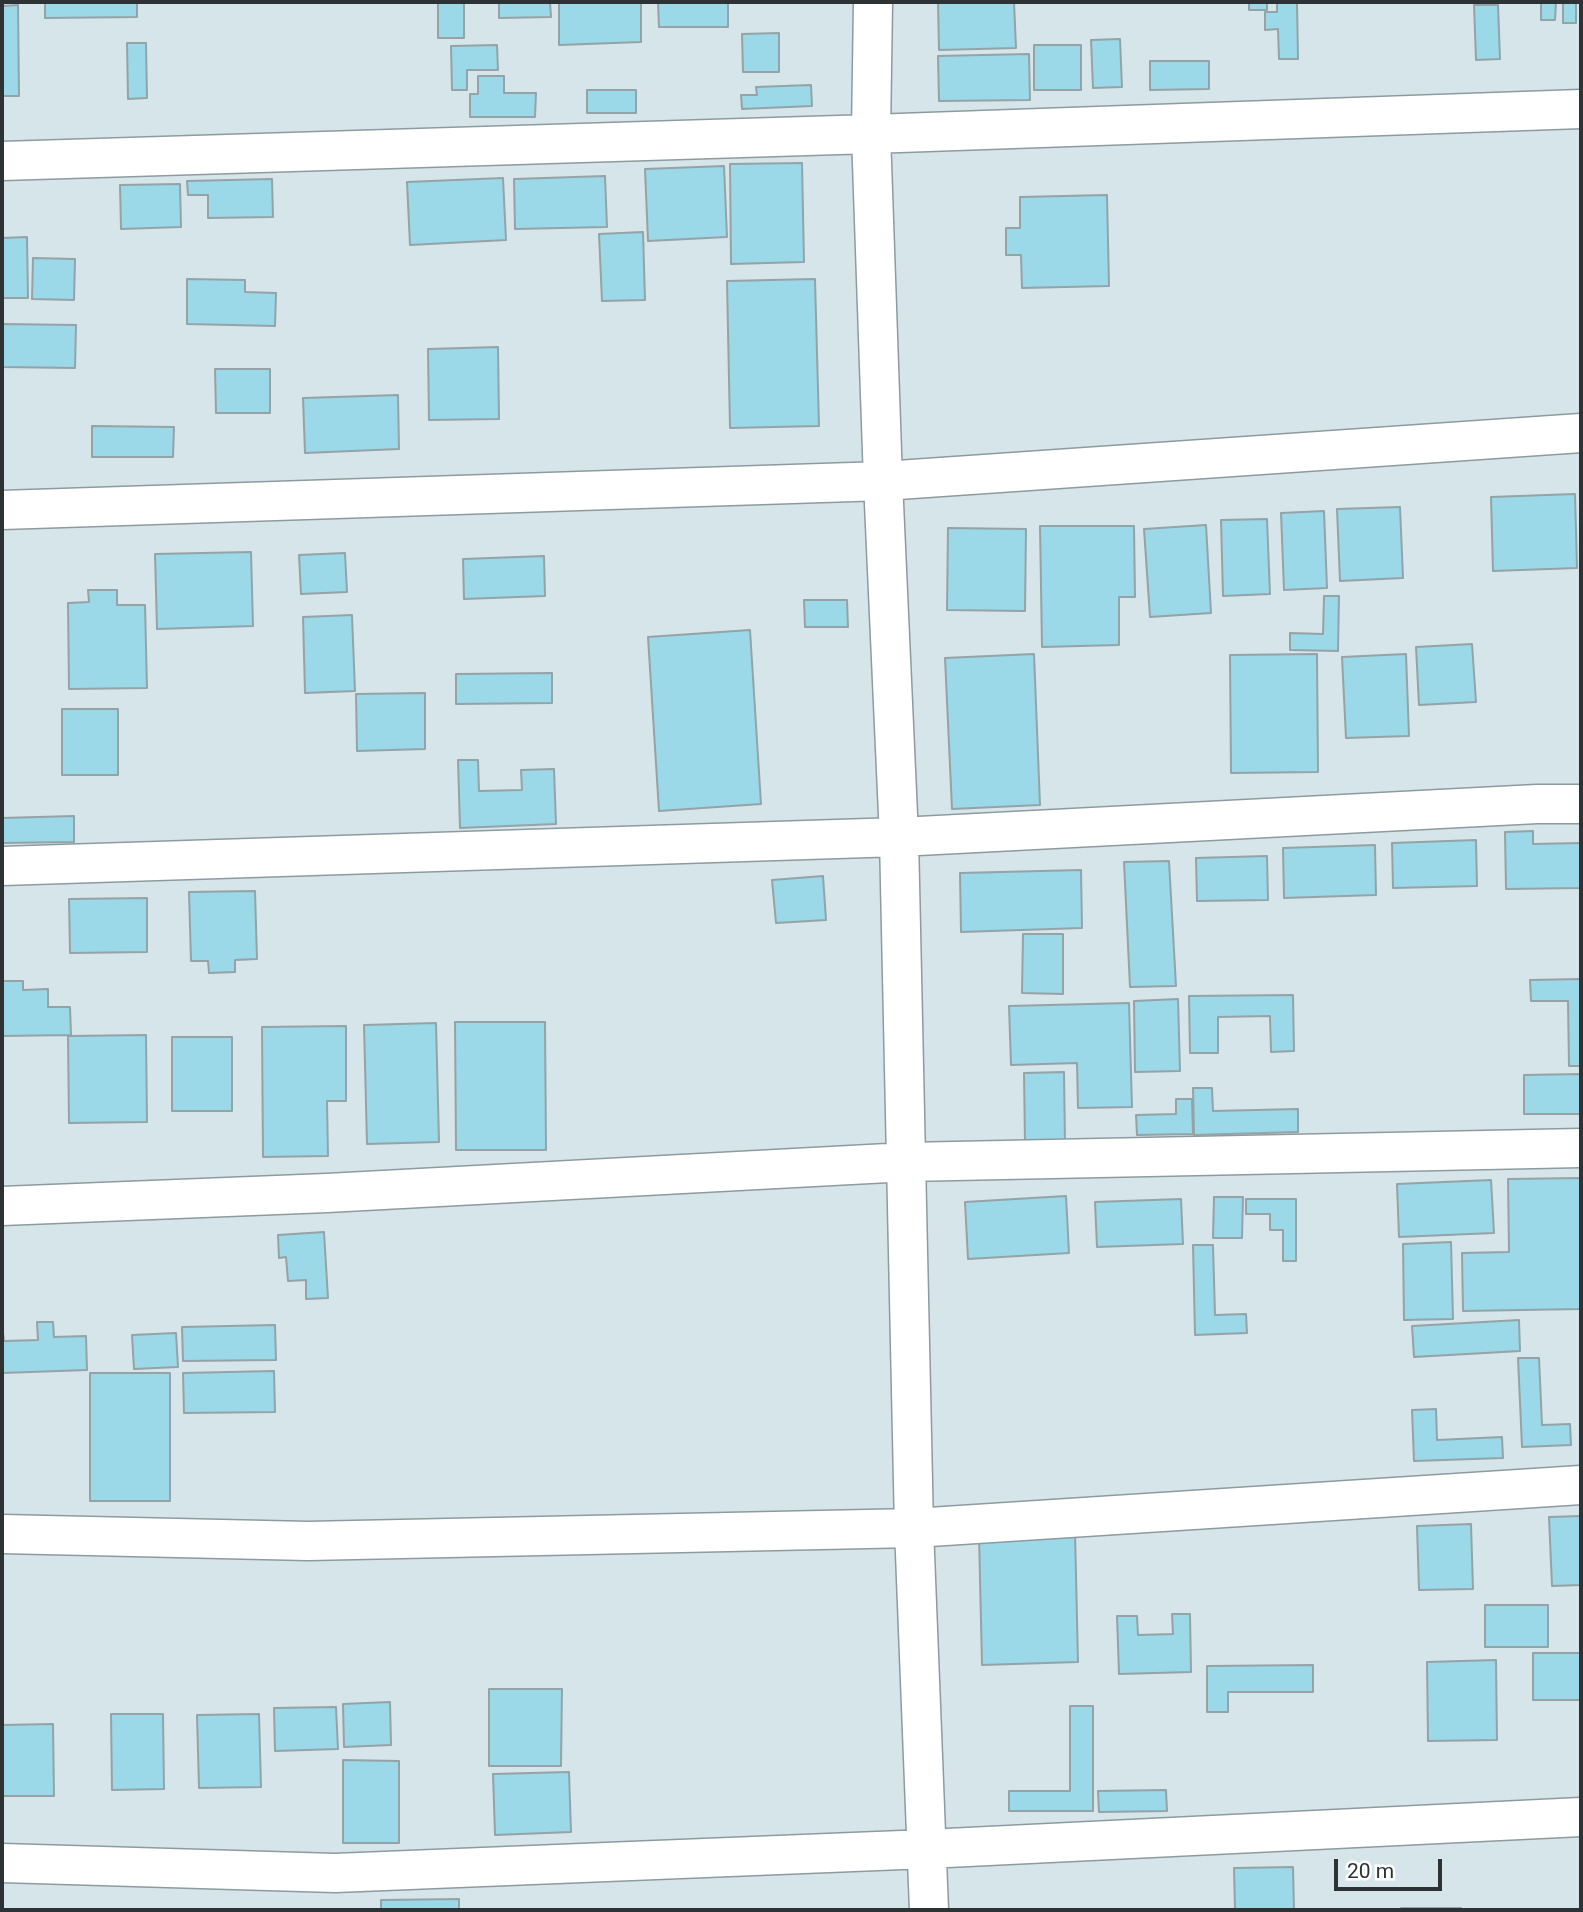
<!DOCTYPE html>
<html>
<head>
<meta charset="utf-8">
<style>
  body { margin:0 }
  #map { position:relative; width:1583px; height:1912px; overflow:hidden; background:#d6e5ea; font-family:Roboto,sans-serif }
  canvas { display:block }
  .frame { position:absolute; inset:0; border:4px solid #2d3335; pointer-events:none }
  .scale { position:absolute; left:1334px; top:1859px; width:108px; height:32px; box-sizing:border-box; border:4px solid #2d3335; border-top:0; padding-left:9px; font-size:21px; line-height:24px; white-space:nowrap; color:#2d3335; -webkit-text-stroke:5px #fff; paint-order:stroke }
</style>
</head>
<body>
<div id="map">
<canvas width="1583" height="1912"></canvas>
<div class="frame"></div>
<div class="scale">20 m</div>
</div>
<script>
const g = document.querySelector('canvas').getContext('2d');
g.lineJoin = 'round';
function fill(path, color) { g.fillStyle = color; g.fill(path, 'evenodd'); }
function strokePath(path, color, width, dash) { g.strokeStyle = color; g.lineWidth = width; g.lineCap = dash ? 'butt' : 'round'; g.setLineDash(dash || []); g.stroke(path); }
const building = new Path2D(`
  M45,2H137V17L45,18Z
  M438,2H464V38H438Z
  M499,2H550L551,17L499,18Z
  M559,2H641V42L559,45Z
  M658,2H728V27H659Z
  M938,2H1014L1016,48L939,50Z
  M1249,2H1267V10H1249Z
  M1277,2H1297L1298,59H1279L1278,29L1265,30V12H1277Z
  M1541,2H1556L1555,20H1541Z
  M1563,2H1576V23H1563Z
  M18,5L19,96H2V6Z
  M1474,5H1498L1500,59L1476,60Z
  M779,33V72H743L742,34Z
  M1120,39L1122,87L1093,88L1091,40Z
  M127,43H146L147,98L128,99Z
  M497,45L498,70H467V90H452L451,46Z
  M1034,45H1081V90H1034Z
  M1029,54L1030,100L939,101L938,56Z
  M1150,61H1209V89L1150,90Z
  M478,76H504V93H536L535,117H470V94H478Z
  M811,85L812,106L742,109L741,95H757L756,87Z
  M587,90H636V113H587Z
  M802,163L804,262L731,264L730,164Z
  M724,166L727,237L648,241L645,169Z
  M605,176L607,227L515,229L514,179Z
  M503,178L506,240L410,245L407,182Z
  M272,179L273,217L208,218V195H188L187,181Z
  M180,184L181,227L121,229L120,185Z
  M1107,195L1109,286L1022,288L1021,255H1006V228H1020V197Z
  M643,232L645,300L602,301L599,234Z
  M27,237L28,298H2V238Z
  M33,258L75,259L74,300L32,299Z
  M187,279L245,280V292L276,293L275,326L187,324Z
  M815,279L819,426L730,428L727,281Z
  M2,324L76,325L75,368L2,367Z
  M498,347L499,419L429,420L428,349Z
  M215,369H270V413H216Z
  M398,395L399,449L305,453L303,398Z
  M92,426L174,427L173,457H92Z
  M1575,494L1577,568L1493,571L1491,497Z
  M1400,507L1403,578L1340,581L1337,509Z
  M1324,511L1327,588L1284,590L1281,513Z
  M1267,519L1270,594L1223,596L1221,520Z
  M1206,525L1211,613L1150,617L1144,529Z
  M1040,526H1134L1135,597H1119V645L1042,647Z
  M948,528L1026,529L1025,611L947,610Z
  M251,552L253,626L157,629L155,554Z
  M345,553L347,592L301,594L299,555Z
  M544,556L545,596L464,599L463,559Z
  M88,590H117V605H145L147,688L69,689L68,603L89,602Z
  M1324,596H1339L1338,651L1290,650V633L1323,634Z
  M804,600H847L848,627H805Z
  M352,615L355,691L305,693L303,617Z
  M750,630L761,804L659,811L648,637Z
  M1472,644L1476,702L1419,705L1416,647Z
  M1034,654L1040,805L952,809L945,658Z
  M1317,654L1318,772L1231,773L1230,655Z
  M1406,654L1409,736L1346,738L1342,657Z
  M552,673V703L456,704V674Z
  M425,693V749L357,751L356,694Z
  M62,709H118V775H62Z
  M458,760H478L479,791L522,790L521,770L554,769L556,824L460,828Z
  M74,816V842L2,843V818Z
  M1533,831V844L1581,843V888L1506,889L1505,832Z
  M1476,840L1477,886L1393,888L1392,843Z
  M1375,845L1376,895L1284,898L1283,848Z
  M1267,856L1268,900L1197,901L1196,858Z
  M1169,861L1176,986L1130,987L1124,862Z
  M1081,870L1082,928L961,932L960,873Z
  M823,876L826,920L776,923L772,880Z
  M255,891L257,959L235,960V972L209,973L208,961H191L189,892Z
  M147,898V952L70,953L69,899Z
  M1023,934H1063V994L1022,993Z
  M1581,979V1066H1569L1568,1001H1531L1530,980Z
  M2,981H23V990L48,989V1007H70L71,1035L2,1036Z
  M1293,995L1294,1051L1271,1052L1270,1016L1218,1017V1053H1190L1189,996Z
  M1178,999L1180,1071L1135,1072L1134,1001Z
  M1129,1003L1132,1107L1078,1108L1077,1063L1011,1065L1009,1006Z
  M455,1022H545L546,1150H456Z
  M436,1023L439,1142L367,1144L364,1025Z
  M346,1026V1101H327L328,1156L263,1157L262,1027Z
  M146,1035L147,1122L69,1123L68,1036Z
  M172,1037H232V1111H172Z
  M1064,1072L1065,1143L1025,1144L1024,1073Z
  M1581,1074V1114H1524V1075Z
  M1193,1088H1212L1213,1111L1298,1109V1132L1194,1135Z
  M1176,1099H1192L1193,1134L1137,1135L1136,1115L1176,1114Z
  M1581,1178V1309L1463,1311L1462,1253L1509,1252L1508,1179Z
  M1491,1180L1494,1233L1399,1237L1397,1184Z
  M1066,1196L1069,1253L968,1259L965,1202Z
  M1214,1197H1243L1242,1238H1213Z
  M1181,1199L1183,1244L1097,1247L1095,1202Z
  M1246,1199H1296V1261H1283V1230H1270V1214H1246Z
  M324,1232L328,1298L306,1299V1280L288,1281L286,1257L279,1258L278,1235Z
  M1451,1242L1453,1319L1404,1320L1403,1244Z
  M1193,1245H1213L1215,1315L1246,1314L1247,1333L1195,1335Z
  M1519,1320L1520,1351L1414,1357L1412,1326Z
  M37,1322H53L54,1337L86,1336L87,1370L2,1373V1324L4,1341L38,1340Z
  M275,1325L276,1360L183,1361L182,1327Z
  M176,1333L178,1367L134,1369L132,1335Z
  M1518,1358H1539L1542,1425L1570,1424L1571,1445L1522,1447Z
  M274,1371L275,1412L184,1413L183,1373Z
  M90,1373H170V1501H90Z
  M1436,1409L1437,1440L1502,1437L1503,1458L1414,1461L1412,1410Z
  M1581,1516V1585L1552,1586L1549,1517Z
  M1471,1524L1473,1589L1419,1590L1417,1526Z
  M1075,1532L1078,1662L982,1665L979,1535Z
  M1485,1605H1548V1647H1485Z
  M1172,1614H1190L1191,1672L1119,1674L1117,1616H1137L1138,1635L1173,1634Z
  M1533,1653H1581V1700H1533Z
  M1496,1660L1497,1740L1428,1741L1427,1662Z
  M1313,1665V1692H1228V1712H1207V1666Z
  M489,1689H562L561,1766H489Z
  M390,1702L391,1745L344,1747L343,1704Z
  M1070,1706H1093V1811H1009V1791H1070Z
  M336,1707L338,1749L275,1751L274,1708Z
  M111,1714H163L164,1789L112,1790Z
  M259,1714L261,1787L199,1788L197,1715Z
  M53,1724L54,1796H2V1725Z
  M343,1760L399,1761V1843H343Z
  M569,1772L571,1832L495,1835L493,1774Z
  M1166,1790L1167,1811L1099,1812L1098,1791Z
  M1293,1867L1294,1910H1235L1234,1868Z
  M459,1899V1910H381V1900Z
  M1401,1908H1461V1910H1401Z`);
const street = new Path2D(`
  M873,2L871,134L883,481L899,837L914,1528L929,1910
  M2,161L871,134L1581,109
  M2,510L883,481L1581,433
  M2,866L899,837L1537,804H1581
  M2,1206L327,1193L907,1162L1581,1148
  M2,1534L308,1541L914,1528L1581,1485
  M2,1863L335,1873L927,1849L1581,1817`);
fill(building, '#9bd8e8');
strokePath(building, '#94a3a7', 2);
strokePath(street, '#8d9b9f', 41);
strokePath(street, '#fff', 38);
</script>
</body>
</html>
